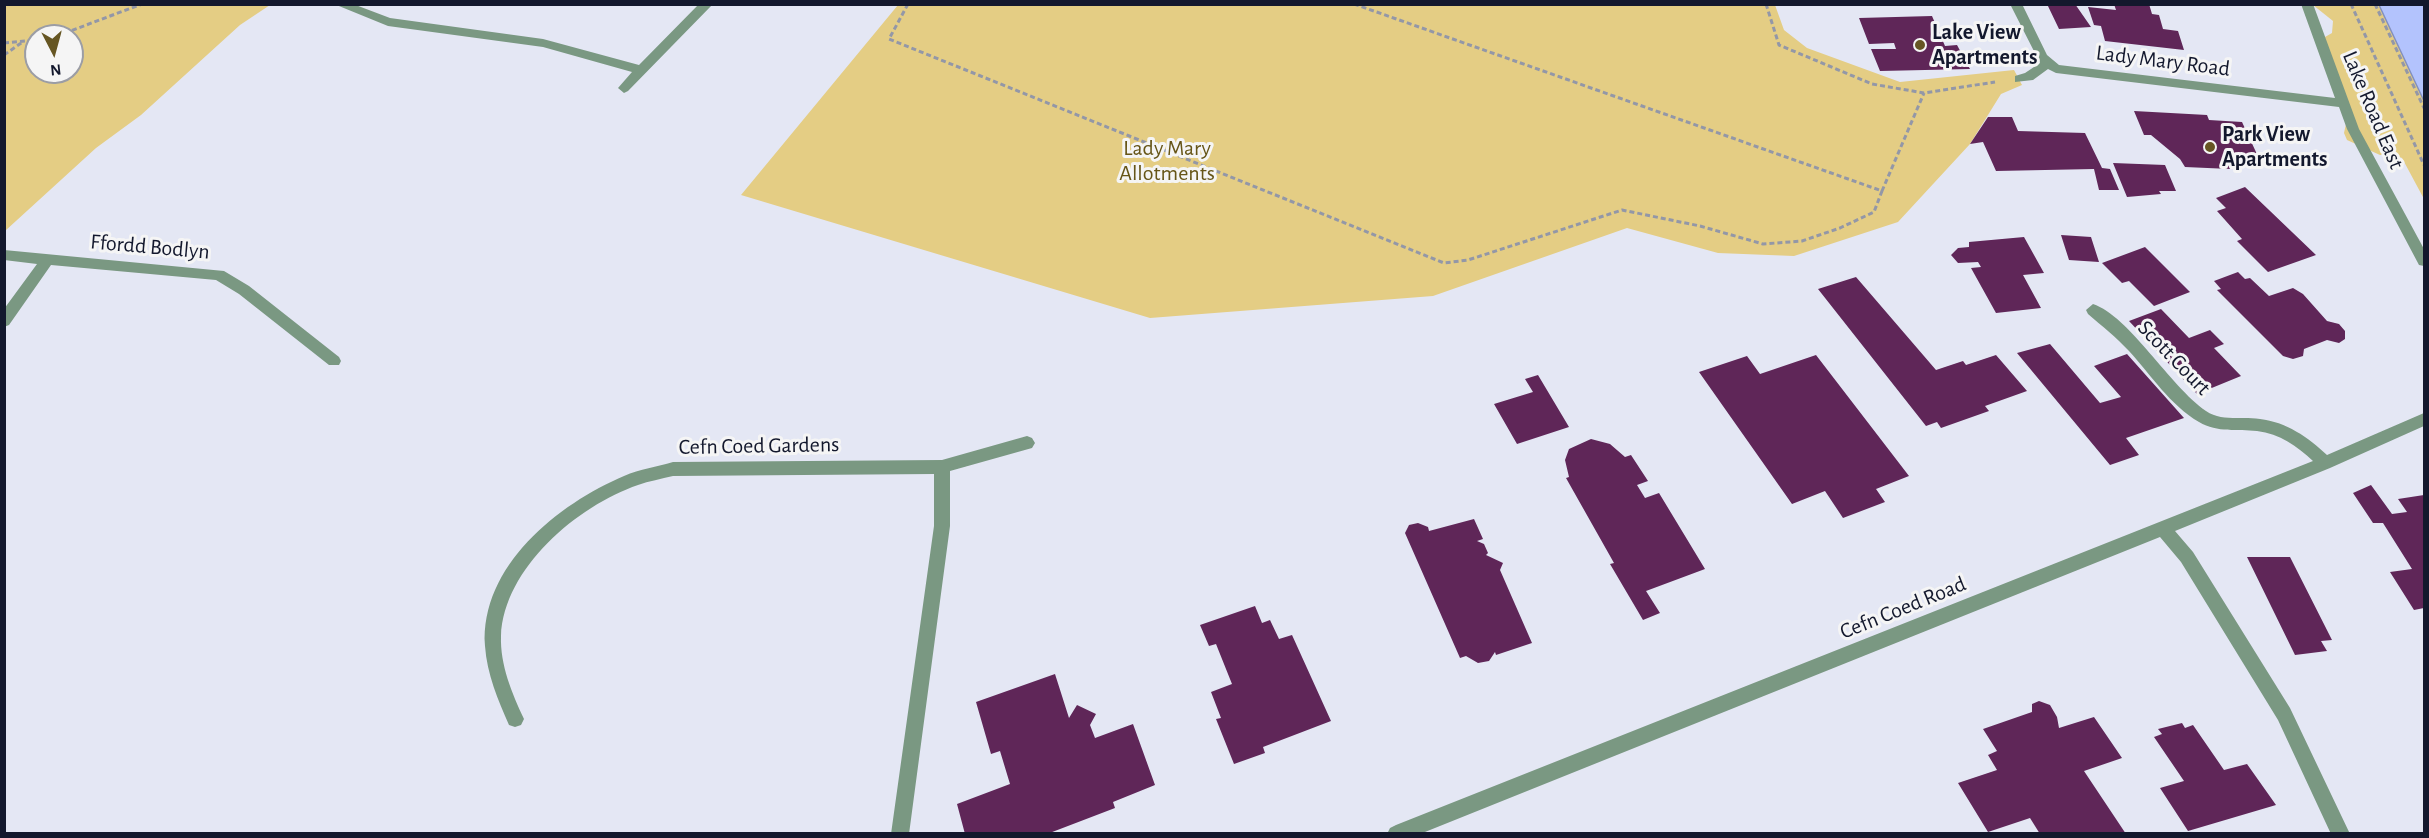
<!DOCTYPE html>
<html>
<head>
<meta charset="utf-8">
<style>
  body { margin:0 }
  #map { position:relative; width:2429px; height:838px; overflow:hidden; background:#e4e7f4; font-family:"Alegreya Sans",sans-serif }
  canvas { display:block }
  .frame { position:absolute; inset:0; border:6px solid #13182d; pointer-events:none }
  .north { position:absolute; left:24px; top:24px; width:60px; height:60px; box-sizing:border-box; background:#f5f5f5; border:2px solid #9b9da5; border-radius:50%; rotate:174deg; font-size:16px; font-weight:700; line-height:24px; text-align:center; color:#13182d }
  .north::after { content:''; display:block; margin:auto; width:21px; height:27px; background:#665623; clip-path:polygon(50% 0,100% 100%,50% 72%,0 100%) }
</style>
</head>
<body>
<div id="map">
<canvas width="2429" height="838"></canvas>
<div class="frame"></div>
<div class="north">N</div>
</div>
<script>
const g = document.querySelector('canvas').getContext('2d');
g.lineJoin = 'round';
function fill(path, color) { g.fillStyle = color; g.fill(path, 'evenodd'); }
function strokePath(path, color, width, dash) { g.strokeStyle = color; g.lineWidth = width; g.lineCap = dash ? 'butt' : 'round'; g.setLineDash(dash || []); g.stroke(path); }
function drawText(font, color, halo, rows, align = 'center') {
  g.font = font + ' "Alegreya Sans",sans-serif'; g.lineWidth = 6; g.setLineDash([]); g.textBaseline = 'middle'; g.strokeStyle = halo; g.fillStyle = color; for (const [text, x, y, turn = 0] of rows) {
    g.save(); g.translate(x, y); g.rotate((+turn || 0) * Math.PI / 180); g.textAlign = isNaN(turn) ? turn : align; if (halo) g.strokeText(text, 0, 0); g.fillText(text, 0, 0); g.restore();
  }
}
const green = new Path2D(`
  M5,4H270V5L240,25L141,115L96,148L5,231ZM36,36H72V72H36Z
  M898,5H1775L1784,30L1807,48L1900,82L2014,70L2022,85L2001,94L1970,144L1898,222L1794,256L1718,253L1627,228L1433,296L1150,318L741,195Z
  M2313,5H2424V199L2402,158L2394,155H2380L2347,140L2344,133L2346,124L2326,48L2325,37L2332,33L2333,21Z`);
const water = new Path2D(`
  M2379,5H2424V101Z`);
const building = new Path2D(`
  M2047,4H2075L2091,27L2059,29Z
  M2114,4H2149L2152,14L2159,15L2163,29L2178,31L2184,50L2105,41L2101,26L2094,25L2088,7L2116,10Z
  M1932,16L1945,46L1957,45L1970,69L1880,71L1871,49H1896L1894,43L1869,44L1859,18Z
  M2134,111L2207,115L2209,120L2242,122L2262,165L2228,164L2230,169L2185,167L2180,159L2151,135H2144Z
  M1988,117H2012L2018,131L2085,133L2102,168L2110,169L2119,190H2099L2094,169L1996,171L1983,142L1970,144Z
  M2113,163L2165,165L2176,191H2159L2161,194L2127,197Z
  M2245,187L2316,255L2268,272L2237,241L2242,239L2217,211L2226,208L2216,198Z
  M2061,235L2091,237L2099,262L2069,260Z
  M2024,237L2044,273L2023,275L2041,308L1996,313L1971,268L1981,267L1978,262L1958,263L1951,255L1958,248L1969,247V242Z
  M2145,247L2190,292L2154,306L2129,281L2122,283L2102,263Z
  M2238,272L2245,279L2250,278L2269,296L2293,288L2303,294L2327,321L2339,324L2345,331V339L2339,343L2327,340L2304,349L2303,356L2293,359L2283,356L2217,290L2221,289L2214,281Z
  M1856,277L1936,370L1963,361L1966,365L1996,355L2027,391L1985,406L1989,411L1941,428L1937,422L1926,426L1818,289Z
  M2161,309L2189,338L2210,330L2224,344L2214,348L2241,376L2197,394L2129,321Z
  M2050,344L2100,403L2121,397L2094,366L2127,354L2184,418L2126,438L2139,455L2110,465L2017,353Z
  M1816,355L1909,476L1876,489L1885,502L1843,518L1825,491L1792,504L1699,372L1747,356L1760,374Z
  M1538,375L1569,427L1517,444L1494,404L1533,392L1525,379Z
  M1591,439L1610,444L1625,457L1631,455L1648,481L1637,485L1645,498L1659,493L1705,569L1646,591L1660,613L1643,620L1610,564L1614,563L1566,478L1569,477L1565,460L1569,449Z
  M2371,485L2392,514L2407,512L2398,499L2424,495V608L2414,610L2390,572L2412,569L2383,523H2373L2353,493Z
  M1474,519L1483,539L1477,541L1484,544L1488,553L1486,555L1503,563L1500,570L1532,643L1496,655L1495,652L1489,661L1478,663L1466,656L1460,658L1405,533L1409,525L1418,523L1428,527L1429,531Z
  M2247,557H2290L2332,640L2321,641L2327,651L2295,655Z
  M1255,606L1262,623L1270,620L1279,639L1292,635L1331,721L1263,747L1265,753L1234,764L1216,719L1221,718L1211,692L1232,684L1216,644L1209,646L1200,625Z
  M1055,674L1069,718L1077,705L1096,714L1090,725L1095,738L1133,724L1155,785L1113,802L1115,808L1047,834H965L957,804L1010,784L1000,751L991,754L976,702Z
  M2039,701L2050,705L2057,717L2059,728L2094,717L2122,758L2084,771L2126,834H2040L2030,818L1988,832L1958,783L1997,770L1988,755L1997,751L1983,729L2032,712V704Z
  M2182,723L2185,728L2193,725L2224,770L2247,764L2276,805L2188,831L2160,788L2184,781L2154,737L2162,734L2158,729Z`);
const path = new Path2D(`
  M908,4L889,39L1444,263L1468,260L1622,210L1700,226L1763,244L1802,241L1840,228L1874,212L1882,191
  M1354,4L1882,191L1924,93
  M1766,4L1779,45L1872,84L1924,93L1995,82
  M2351,4L2424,165
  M2375,4L2424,108
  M57,36L142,4
  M4,43L36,40
  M4,55L24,41`);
const minor = new Path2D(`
  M334,4H353L390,18L543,39L639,65L699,4H713L628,91L624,93L618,88L632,72L543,47L388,26Z
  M2010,4H2022L2047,55L2059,65L2335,98L2301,4H2313L2359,129L2424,249V266L2419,265L2347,129L2339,107L2056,73L2048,69L2033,80L2015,82V76L2025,73L2040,63Z
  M4,250L224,271L249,286L339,357L341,361L339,365H329L239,294L216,280L51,265L9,325L4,327V309L37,264L4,260Z
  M2093,304C2129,316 2170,386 2206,411C2222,422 2241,416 2260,419C2286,422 2308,437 2327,455L2424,413V426L2330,468L2175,531L2193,552L2290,708L2350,834H2331L2278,720L2181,562L2160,537L1420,834H1387L1390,828L1396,825L2313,461C2297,446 2280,434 2257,431C2237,429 2218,433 2199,422C2170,405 2151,375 2129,351C2116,337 2102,326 2088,314L2086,310Z
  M1027,436L1032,438L1035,443L1032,448L950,471V526L909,834H891L934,526V474L673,476C661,479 649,481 638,485C577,506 504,568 501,636C500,665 512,693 524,719L521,725L515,727L509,725C498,700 487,674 485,646C480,566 558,504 624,476C640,469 657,467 673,462L942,460Z`);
const markers = [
  [1920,45,6,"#665623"],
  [2210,147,6,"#665623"]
];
const poiNames = [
  ["Lake View",1932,32],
  ["Apartments",1932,57],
  ["Park View",2222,134],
  ["Apartments",2222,159]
];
const streetNames = [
  ["Lady Mary Road",2163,61,7],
  ["Lake Road East",2373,110,67],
  ["Ffordd Bodlyn",150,247,5],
  ["Scott Court",2174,358,46],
  ["Cefn Coed Gardens",759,446,-1],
  ["Cefn Coed Road",1903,608,-22]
];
const parkNames = [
  ["Lady Mary",1167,148],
  ["Allotments",1167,173]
];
fill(green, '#e4cd84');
fill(water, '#b3c3fd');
strokePath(water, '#8390bf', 1.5);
fill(building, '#5f2658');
strokePath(path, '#9397a7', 3, [5, 3]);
fill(minor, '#7a9882');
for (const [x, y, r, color] of markers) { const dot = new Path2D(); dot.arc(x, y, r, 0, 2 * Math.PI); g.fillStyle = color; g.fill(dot); strokePath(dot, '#f5f5f5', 2); }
drawText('bold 22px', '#13182d', '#f5f5f5', poiNames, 'left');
drawText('22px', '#13182d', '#f5f5f5', streetNames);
drawText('22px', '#665517', '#f5f5f5', parkNames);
</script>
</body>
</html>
